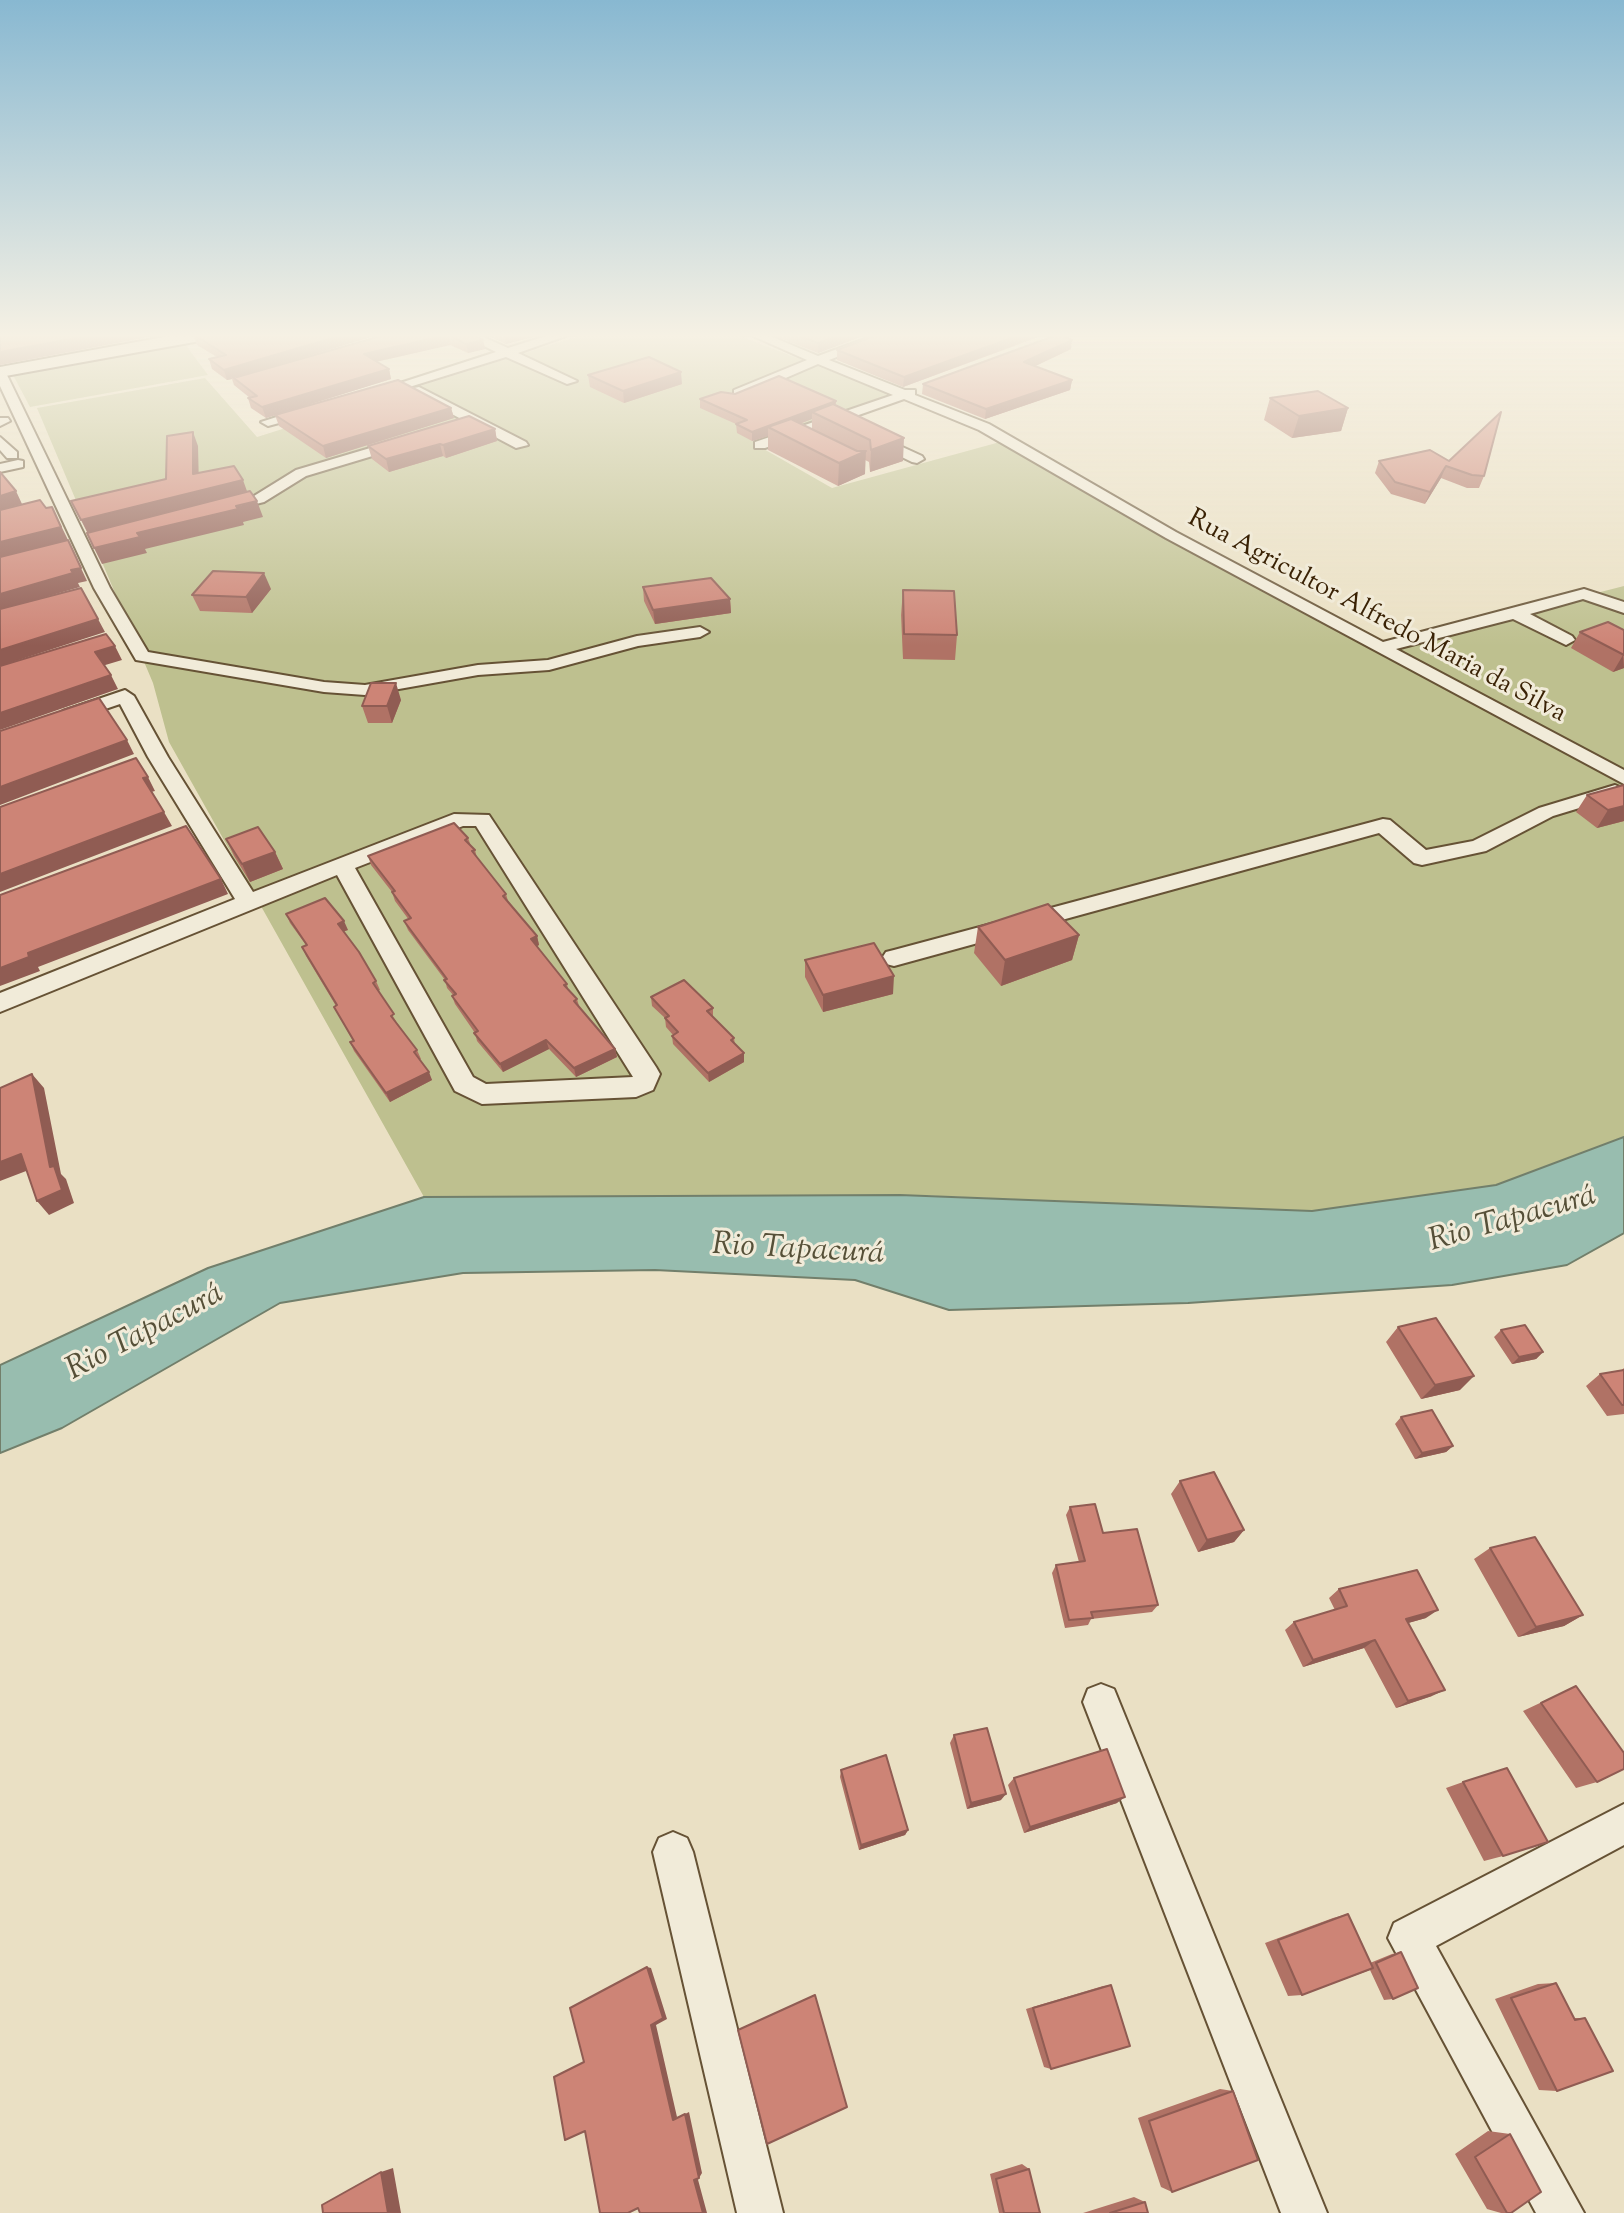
<!DOCTYPE html>
<html>
<head>
<meta charset="utf-8">
<style>
  body { margin:0 }
  canvas { display:block; background:#eae0c4 }
</style>
</head>
<body>
<canvas width="1624" height="2213"></canvas>
<script>
const g = document.querySelector('canvas').getContext('2d');
g.lineJoin = 'round';
function fill(path, color) { g.fillStyle = color; g.fill(path, 'evenodd'); }
function strokePath(path, color, width, dash) { g.strokeStyle = color; g.lineWidth = width; g.lineCap = dash ? 'butt' : 'round'; g.setLineDash(dash || []); g.stroke(path); }
function drawText(font, color, halo, rows, align = 'center') {
  g.font = font + ' "Sorts Mill Goudy",serif'; g.lineWidth = 6; g.setLineDash([]); g.textBaseline = 'middle'; g.strokeStyle = halo; g.fillStyle = color; for (const [text, x, y, turn = 0] of rows) {
    g.save(); g.translate(x, y); g.rotate((+turn || 0) * Math.PI / 180); g.textAlign = isNaN(turn) ? turn : align; if (halo) g.strokeText(text, 0, 0); g.fillText(text, 0, 0); g.restore();
  }
}
const green = new Path2D(`
  M579,336H740L893,395L755,444L832,488L1000,442L1374,650L1624,586V1137L1496,1185L1312,1211L915,1195L424,1197L169,742L153,683L37,408L205,378L257,437Z
  M185,344L208,375L30,407L12,373Z`);
const water = new Path2D(`
  M1624,1137V1233L1567,1265L1452,1285L1188,1303L949,1310L855,1280L655,1270L463,1273L280,1303L62,1428L0,1453V1365L208,1268L424,1197L900,1195L1312,1211L1496,1185Z`);
const street = new Path2D(`
  M464,336H481L508,348L546,336H566L518,353L577,381L567,384L506,357L377,397L366,394L496,352Z
  M753,336H770L818,356L873,336H892L829,360L905,390H915V395L989,424L1176,532L1383,642L1584,589L1624,602V613L1583,599L1530,614L1572,636L1575,640L1566,645L1513,619L1396,649L1624,770V784L1166,538L979,430L904,399L765,448H755V442L893,395L818,364L744,396H734V390L807,360Z
  M0,369L6,373L110,588L148,652L324,682L365,685L478,665L548,660L637,636L700,627L709,632L700,637L638,646L549,670L478,675L365,695L324,692L136,660L94,588L0,386Z
  M419,387L526,442L528,445L516,448L414,394V388Z
  M311,406L318,410L316,413L268,426L261,422Z
  M0,418H8L10,421L0,426Z
  M874,434L922,456L924,459L917,463L912,462L869,441V435Z
  M0,437L17,452V458H7L0,450Z
  M404,438L409,439V445L306,476L264,502L224,512L217,508L254,496L296,470Z
  M18,460L23,461V467L0,472V464Z
  M125,690L134,696L168,757L253,892L454,814L489,815L656,1067L660,1074L653,1090L636,1097L482,1104L455,1091L337,875L0,1012V993L235,899L148,757L120,704L70,721L61,715L63,711ZM463,826H476L633,1077L486,1084L473,1077L355,868Z
  M1615,785L1624,789L1622,795L1553,816L1486,851L1422,865L1414,863L1379,833L894,966L886,964L882,958L886,952L894,950L1383,819L1390,820L1426,850L1473,841L1539,808Z
  M1101,1684L1114,1689L1327,2213H1281L1083,1702L1088,1689Z
  M1624,1804V1845L1436,1946L1584,2213H1536L1388,1938L1394,1923Z
  M673,1832L687,1838L693,1852L783,2213H737L653,1852L659,1838Z`);
const secondary = new Path2D(`
  M169,336H208L200,341L0,377V367Z`);
const wall = new Path2D(`
  M194,336H374L267,369L380,336H476L483,340L485,349L468,353L450,345L376,361L389,369L391,379L266,418L251,408L248,398H250L234,385L232,379L227,380L212,369L209,359L217,357L197,345Z
  M489,336H537L506,344Z
  M774,336H863L818,353Z
  M1039,337L903,387L837,360V350Z
  M1071,349L1035,366L1072,380L1070,390L985,419L922,394L923,384Z
  M588,375L682,384L624,403L590,387Z
  M1270,398L1348,408L1341,431L1292,438L1264,420Z
  M700,399L836,401L835,405L903,461L870,472L869,462L865,460V474L838,486L768,450V436L752,441L737,433L736,424L700,408ZM812,419V429L800,424Z
  M451,408L454,418L326,458L279,426L275,415Z
  M495,429L497,441L446,458L443,456L389,472L372,459L368,446Z
  M1379,461H1449L1484,476L1479,488H1467L1441,478L1425,504L1391,494L1375,473Z
  M643,587L730,599L731,613L655,624L644,601Z
  M271,589L252,613L200,611L192,595Z
  M903,590L957,635L955,660L903,659L901,615Z
  M1624,630V668L1613,672L1571,648L1580,632Z
  M401,700L392,723H368L362,706Z
  M1587,795L1624,821L1597,828L1576,812Z
  M468,838L471,846L475,850L477,858L506,894L508,901L537,936L539,945L537,946L567,984L568,989L577,999L579,1006L615,1049L617,1057L576,1077L549,1049L503,1072L477,1041L475,1033L455,1004L452,996L453,995L447,988L445,980L408,930L404,921L409,920L395,901L392,892L371,865L368,856Z
  M226,839L275,852L283,869L250,882L234,856Z
  M286,914L348,930L344,931L376,981L380,990L378,991L397,1023L417,1050L421,1059H419L432,1080L390,1102L354,1051L350,1042L353,1041L334,1007L336,1006L306,956L302,947L306,945L290,923Z
  M978,927L1079,935L1072,960L1001,986L974,953Z
  M805,960L893,994L823,1012L805,977Z
  M651,997L713,1008V1017L734,1038L735,1045L744,1053V1062L709,1082L673,1044L672,1036L673,1035L666,1027L665,1018L652,1006Z
  M1398,1327L1460,1390L1421,1399L1386,1342Z
  M1501,1330L1543,1352L1536,1359L1512,1364L1494,1337Z
  M1624,1368V1414L1607,1416L1586,1386L1600,1374L1622,1370Z
  M1401,1417L1453,1446L1446,1452L1415,1459L1395,1424Z
  M1180,1481L1244,1530L1234,1542L1198,1552L1171,1494Z
  M1070,1507L1103,1533L1158,1605L1152,1612L1091,1619L1088,1625L1065,1628L1052,1573L1056,1565L1079,1562L1066,1515Z
  M1490,1548L1583,1615L1564,1626L1518,1637L1474,1559Z
  M1339,1589L1426,1618L1408,1623L1432,1696L1396,1708L1364,1648L1303,1667L1285,1630L1294,1622L1335,1610L1329,1598Z
  M1576,1686L1597,1782L1576,1788L1523,1711Z
  M954,1735L1001,1800L967,1809L950,1743Z
  M841,1770L908,1830L905,1835L859,1850L840,1777Z
  M1014,1778L1117,1803L1024,1833L1008,1785Z
  M1463,1782L1503,1856L1484,1861L1446,1788Z
  M1348,1914L1370,1963L1392,1954L1401,1952L1393,1999L1384,2000L1370,1970L1302,1995L1288,1996L1265,1943L1333,1918Z
  M1556,1983L1573,2018H1585L1557,2091L1539,2090L1495,1999L1538,1984Z
  M1111,1985L1051,2069L1044,2067L1026,2009L1103,1986Z
  M1220,2089L1233,2091L1172,2192L1161,2187L1138,2118Z
  M1488,2131L1510,2134L1511,2213H1501L1487,2209L1455,2154Z
  M1022,2164L1029,2169L1040,2213H999L990,2174Z
  M1134,2197L1145,2202L1148,2213H1083Z`);
const shadedWall = new Path2D(`
  M86,336H143L144,338L0,365V352Z
  M339,336H374L234,378L230,375L232,379L227,380L224,370Z
  M442,336H448L450,345L367,364L364,354Z
  M504,336H537L506,344Z
  M837,336H863L818,353V343Z
  M1017,336H1039L903,387L904,377Z
  M483,340L485,349L468,353L466,344Z
  M1072,340L1071,349L1023,372L1024,362Z
  M389,369L391,379L266,418L262,407Z
  M681,372L682,384L624,403L623,391Z
  M1072,380L1070,390L985,419L986,409Z
  M836,401L835,410L812,412V419L777,432L768,427V436L752,441V432Z
  M451,408L454,418L326,458L323,446Z
  M1348,408L1341,431L1292,438L1299,416Z
  M495,429L497,441L446,458L443,445Z
  M193,432L198,446L199,488L193,474Z
  M904,438L903,461L870,472L871,450Z
  M440,444L443,456L389,472L386,459Z
  M866,451L865,474L838,486L839,463Z
  M1446,466L1441,478L1425,504L1430,492Z
  M243,480L248,494L88,534L81,520Z
  M16,491L22,504L0,510V496Z
  M257,501L263,517L243,522L244,525L145,549L147,553L102,564L94,548L137,533Z
  M52,507L68,540L0,557V542Z
  M68,540L87,581L78,583L80,587L0,610V594L71,570Z
  M264,573L271,589L252,613L246,597Z
  M730,599L731,613L655,624L653,610Z
  M98,619L105,632L0,666V650Z
  M115,646L122,660L102,666L95,652Z
  M1623,655L1624,668L1613,672Z
  M111,675L118,689L0,730V713Z
  M396,683L401,700L392,723L387,706Z
  M127,740L134,754L0,805V787Z
  M148,777L155,791L151,792L143,778Z
  M1624,806V821L1597,828L1608,810Z
  M164,812L172,826L0,892V874Z
  M275,852L283,869L250,882L242,864Z
  M221,879L228,894L38,967L40,971L0,986V968L28,953Z
  M344,921L348,930L342,932L338,924Z
  M1079,935L1072,960L1001,986L1005,960Z
  M537,936L539,945L533,948L531,939Z
  M894,976L893,994L823,1012V995Z
  M546,1040L549,1049L503,1072L500,1064Z
  M615,1049L617,1057L576,1077L574,1068Z
  M744,1053V1062L709,1082L708,1073Z
  M429,1072L432,1080L390,1102L386,1093Z
  M32,1074L44,1088L61,1174L66,1179L74,1203L49,1215L37,1201L50,1167Z
  M21,1154L34,1168L0,1181V1162Z
  M1543,1352L1536,1359L1512,1364L1519,1357Z
  M1474,1376L1460,1390L1421,1399L1435,1385Z
  M1453,1446L1446,1452L1415,1459L1422,1453Z
  M1244,1530L1234,1542L1198,1552L1207,1540Z
  M1438,1610L1426,1618L1394,1627L1406,1619Z
  M1583,1615L1564,1626L1518,1637L1536,1627Z
  M1375,1640L1364,1648L1303,1667L1313,1660Z
  M1445,1690L1432,1696L1396,1708L1408,1701Z
  M1006,1794L1001,1800L967,1809L971,1803Z
  M1125,1797L1117,1803L1024,1833L1030,1827Z
  M908,1830L905,1835L859,1850L861,1845Z
  M647,1967L651,1968L667,2019L656,2025L677,2117L673,2120L651,2025Z
  M689,2112L702,2173L699,2178L685,2114Z
  M393,2168L401,2213H388L381,2172Z
  M697,2176L707,2213H703L694,2180Z`);
const building = new Path2D(`
  M0,336H86L0,352Z
  M196,336H339L224,370L209,359L226,355Z
  M381,336H442L364,354L389,369L262,407L248,398L257,396L230,375L237,377Z
  M451,336H476L483,340L466,344Z
  M800,336H837L818,343Z
  M874,336H1017L904,377L837,350Z
  M1054,336H1064L1072,340L1024,362L1072,380L986,409L923,384Z
  M649,357L681,372L623,391L588,375Z
  M779,376L836,401L752,432L736,424L747,420L700,399L721,392L735,394Z
  M398,380L451,408L323,446L275,415Z
  M1318,391L1348,408L1299,416L1270,398Z
  M833,404L904,438L871,450L870,440L812,412Z
  M1501,412L1484,476L1472,475L1446,466L1430,492L1395,482L1379,461L1430,450L1449,461Z
  M469,416L495,429L443,445L440,444L386,459L368,446Z
  M791,419L857,451H866L839,463L768,427Z
  M193,432V474L234,466L243,480L81,520L71,501L166,479L167,436Z
  M0,472L16,491L0,496Z
  M250,491L257,501L236,506L238,509L137,533L140,537L94,548L87,533Z
  M40,500L46,508L52,507L61,527L0,542V510Z
  M68,540L81,568L71,570L73,573L0,594V557Z
  M213,571L264,573L246,597L192,595Z
  M711,578L730,599L653,610L643,587Z
  M81,588L98,619L0,650V609Z
  M903,590L954,591L957,635L904,634Z
  M1608,622L1624,630V655L1580,632Z
  M106,634L115,646L95,652L111,675L0,713V666Z
  M371,683H396L387,706H362Z
  M99,698L127,740L0,787V731Z
  M136,758L148,777L143,778L164,812L0,874V807Z
  M1624,785V806L1608,810L1587,795Z
  M454,823L468,838L465,840L475,850L472,851L506,894L503,896L537,936L531,939L567,984L564,985L577,999L574,1001L615,1049L574,1068L546,1040L500,1064L474,1033L478,1031L452,996L456,994L444,980L447,979L404,921L411,918L392,892L395,891L368,856Z
  M186,826L221,879L28,953L29,957L0,968V895Z
  M258,827L275,852L242,864L226,839Z
  M325,898L344,921L338,924L359,952L376,981L373,983L394,1014L391,1016L417,1050L414,1052L429,1072L386,1093L350,1042L354,1041L334,1007L337,1005L302,947L307,945L286,914Z
  M1048,904L1079,935L1005,960L978,927Z
  M874,943L894,976L823,995L805,960Z
  M684,980L713,1008L707,1011L734,1038L731,1040L744,1053L708,1073L672,1036L678,1032L665,1018L669,1016L651,997Z
  M32,1074L50,1167L54,1166L62,1190L37,1201L21,1154L0,1162V1088Z
  M1436,1318L1474,1376L1435,1385L1398,1327Z
  M1525,1325L1543,1352L1519,1357L1501,1330Z
  M1624,1370V1405H1622L1600,1374Z
  M1432,1410L1453,1446L1422,1453L1401,1417Z
  M1214,1472L1244,1530L1207,1540L1180,1481Z
  M1095,1504L1103,1533L1137,1529L1158,1605L1091,1612L1093,1618L1069,1620L1056,1565L1085,1561L1070,1507Z
  M1535,1537L1583,1615L1536,1627L1490,1548Z
  M1417,1570L1438,1610L1406,1619L1445,1690L1408,1701L1375,1640L1313,1660L1294,1622L1347,1606L1339,1589Z
  M1576,1686L1624,1753V1769L1597,1782L1541,1703Z
  M987,1728L1006,1794L971,1803L954,1735Z
  M1107,1749L1125,1797L1030,1827L1014,1778Z
  M886,1755L908,1830L861,1845L841,1770Z
  M1507,1768L1548,1842L1503,1856L1463,1782Z
  M1348,1914L1373,1968L1302,1995L1278,1940Z
  M1401,1952L1418,1988L1393,1999L1376,1963Z
  M647,1967L663,2018L651,2025L673,2120L685,2114L699,2178L694,2180L703,2213H640L638,2208L628,2213H600L585,2131L565,2140L554,2077L584,2062L570,2008Z
  M1556,1983L1575,2020L1585,2018L1613,2071L1557,2091L1511,1998Z
  M1111,1985L1130,2046L1051,2069L1033,2008Z
  M815,1995L847,2107L767,2144L738,2030Z
  M1233,2091L1258,2160L1172,2192L1149,2121Z
  M1510,2134L1541,2192L1511,2213H1507L1475,2157Z
  M1029,2169L1040,2213H1004L996,2179Z
  M381,2172L388,2213H323L322,2205Z
  M1145,2202L1148,2213H1110Z`);
const farStreetnames = [
  ["Rua Agricultor Alfredo Maria da Silva",1376,618,28]
];
const waterNames = [
  ["Rio Tapacurá",1513,1221,-16],
  ["Rio Tapacurá",798,1252,3],
  ["Rio Tapacurá",146,1334,-28]
];
fill(green, '#bec08f');
fill(water, '#98bdaf');
strokePath(water, '#727f6b', 2);
strokePath(street, '#665235', 4);
strokePath(secondary, '#3a2205', 4);
fill(street, '#f1ebd9');
fill(secondary, '#f1ebd9');
fill(wall, '#b07265');
fill(shadedWall, '#905c53');
fill(building, '#cd8476');
strokePath(building, '#905c53', 2);
const sky = g.createLinearGradient(0, 0, 0, 646);
sky.addColorStop(0, '#88b8d1');
sky.addColorStop(0.52, '#f6f1e4');
sky.addColorStop(1, '#f6f1e400');
g.fillStyle = sky;
g.fillRect(0, 0, 1624, 646);
drawText('26px', '#3a2205', '#f1ebd9', farStreetnames);
drawText('italic 32px', '#565038', '#f1ebd9', waterNames);
</script>
</body>
</html>
